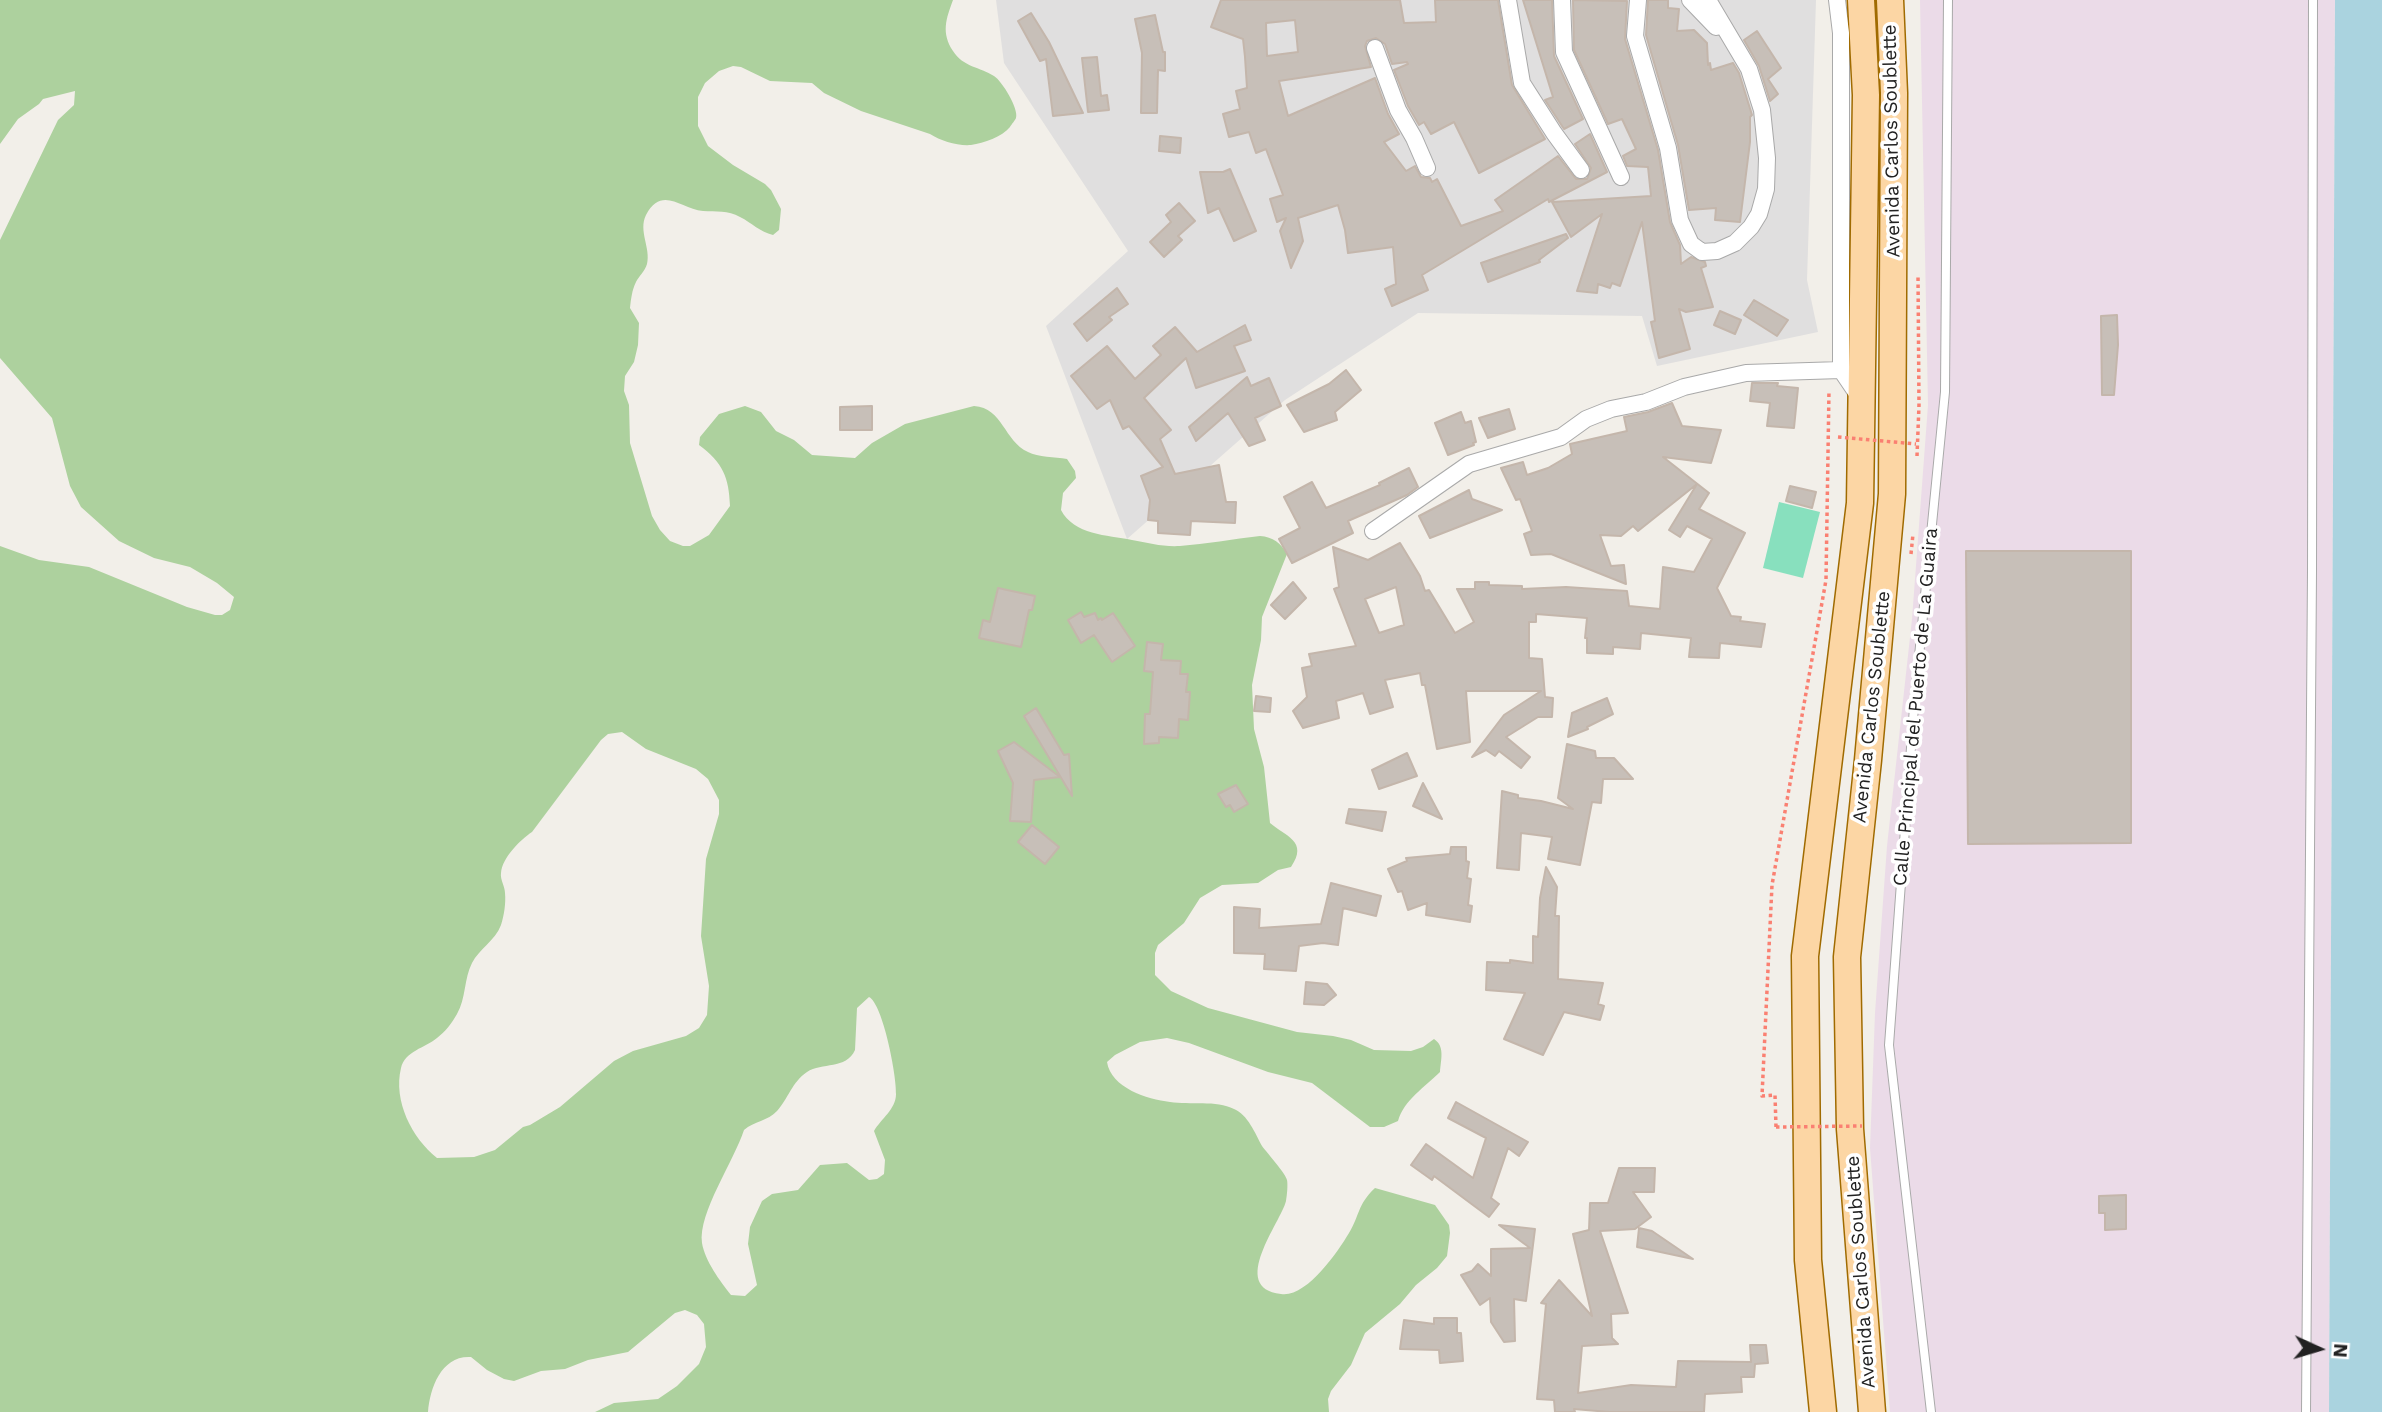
<!DOCTYPE html>
<html>
<head>
<meta charset="utf-8">
<style>
  body { margin:0 }
  #map { position:relative; width:2382px; height:1412px; overflow:hidden; background:#f2efe9; font-family:"Work Sans",sans-serif }
  canvas { display:block }
  .north { position:absolute; left:2284px; top:1314px; width:70px; height:70px; -webkit-text-stroke:5px #fff; paint-order:stroke; rotate:94deg; font-size:19px; font-weight:700; line-height:28px; text-align:center; color:#222 }
  .north::after { content:''; display:block; margin:auto; width:24px; height:32px; background:#222; clip-path:polygon(50% 0,100% 100%,50% 72%,0 100%) }
</style>
</head>
<body>
<div id="map">
<canvas width="2382" height="1412"></canvas>
<div class="north">N</div>
</div>
<script>
const g = document.querySelector('canvas').getContext('2d');
g.lineJoin = 'round';
function fill(path, color) { g.fillStyle = color; g.fill(path, 'evenodd'); }
function strokePath(path, color, width, dash) { g.strokeStyle = color; g.lineWidth = width; g.lineCap = dash ? 'butt' : 'round'; g.setLineDash(dash || []); g.stroke(path); }
function drawText(font, color, halo, rows, align = 'center') {
  g.font = font + ' "Work Sans",sans-serif'; g.lineWidth = 7; g.setLineDash([]); g.textBaseline = 'middle'; g.strokeStyle = halo; g.fillStyle = color; for (const [text, x, y, turn = 0] of rows) {
    g.save(); g.translate(x, y); g.rotate((+turn || 0) * Math.PI / 180); g.textAlign = isNaN(turn) ? turn : align; if (halo) g.strokeText(text, 0, 0); g.fillText(text, 0, 0); g.restore();
  }
}
const residential = new Path2D(`
  M996,0H1816L1807,280L1818,332L1657,366L1642,316L1418,313L1285,400L1127,539L1046,326L1128,251L1004,63Z`);
const industrial = new Path2D(`
  M1920,0H2335L2329,1412H1890L1870,1148L1875,1013L1887,846L1912,619L1928,405Z`);
const forest = new Path2D(`
  M0,0H953C946,19 941,33 953,51C963,67 980,67 994,76C1002,81 1019,109 1016,118C1016,119 1011,125 1010,127C1002,137 984,143 971,145C957,146 941,141 930,134L861,111L824,93L812,83L770,81L741,67L733,66L719,71L705,83L698,97V126L708,146L733,165L765,184L771,190L781,209L779,230L773,235C760,232 752,223 740,217C728,210 716,212 703,211C681,209 662,185 646,215C638,231 651,248 647,264C645,271 639,276 636,282C632,290 631,299 630,308L639,323L638,345L634,362L625,376L624,391L629,405L630,443L652,516L660,530L670,541L683,546H690L709,535L730,506C729,477 723,463 699,445L700,437L719,414L745,406L761,412L776,431L794,440L812,455L855,458L872,443L905,424L974,406C1003,408 1004,441 1028,452C1038,457 1055,457 1067,459L1075,471L1076,478L1063,493L1061,510C1074,535 1107,535 1132,540C1148,543 1163,547 1180,546C1206,544 1233,539 1260,536C1273,537 1281,543 1287,554L1262,617L1261,640L1252,685L1254,729L1264,767L1270,823C1285,836 1309,841 1291,867L1278,870L1258,883L1222,885L1200,898L1184,923L1158,945L1155,953V975L1171,991L1208,1008L1297,1032L1333,1036L1351,1040L1374,1050L1411,1051L1423,1047L1434,1039C1445,1046 1441,1059 1440,1072C1425,1087 1404,1100 1398,1121L1384,1127H1370L1312,1083L1268,1072L1189,1043L1167,1038L1140,1042L1115,1055L1107,1062C1111,1088 1147,1099 1170,1102C1190,1105 1216,1100 1234,1109C1248,1115 1255,1133 1262,1146C1268,1154 1286,1174 1287,1180C1288,1185 1287,1195 1286,1201C1281,1222 1228,1288 1281,1294C1306,1298 1337,1253 1349,1233C1360,1215 1357,1205 1375,1188L1435,1205L1449,1225L1450,1233L1447,1256L1437,1268L1416,1285L1400,1304L1365,1333L1351,1365L1331,1391L1328,1399L1329,1412H595L614,1403L658,1399L677,1386L699,1364L706,1347L704,1324L697,1315L685,1310L675,1313L628,1352L588,1360L565,1369L541,1371L514,1381L504,1379L487,1370L471,1357C442,1355 430,1387 428,1412H0V546L39,560L89,567L187,607L215,615H222L230,610L234,597L217,583L190,567L154,558L119,541L81,507L70,486L52,418L0,358V240L58,120L74,105L75,91L43,99L39,104L18,119L0,144ZM622,732L646,749L696,769L708,779L719,800V814L706,859L701,936L709,986L707,1015L699,1028L686,1036L633,1051L614,1061L560,1107L530,1125L523,1127L495,1150L474,1157L437,1158C412,1138 393,1101 401,1068C405,1051 425,1048 437,1038C445,1032 452,1023 457,1014C466,999 464,978 472,963C479,949 495,941 501,925C504,916 506,903 505,893C505,886 500,880 501,873C502,858 520,840 532,832L601,740L608,734ZM869,997C883,1004 897,1077 896,1094C896,1109 881,1119 874,1131L885,1160L884,1174L877,1179L869,1180L847,1163L820,1165L798,1190L772,1194L762,1201L750,1227L748,1244L757,1285L745,1296L731,1295C720,1281 705,1261 702,1243C698,1213 734,1161 744,1130C754,1121 768,1121 777,1111C788,1099 792,1082 807,1072C822,1062 846,1070 855,1050L857,1008Z`);
const pitch = new Path2D(`
  M1779,502L1820,512L1803,578L1763,568Z`);
const water = new Path2D(`
  M2335,0H2382V1412H2329Z`);
const building = new Path2D(`
  M1221,0H1400L1404,23L1436,22L1435,0H1498L1512,85L1545,139L1479,173L1454,122L1431,134L1424,122L1419,125L1408,106L1394,70L1408,64L1407,62L1392,64L1385,44L1376,38L1367,41L1365,46L1371,67L1279,81L1288,116L1375,78L1388,114L1399,134L1384,142L1406,171L1415,166L1421,177L1430,178L1432,182L1437,179L1461,226L1503,211L1495,200L1558,156L1576,179H1587L1591,168L1575,144L1590,134L1607,172L1549,202L1548,199L1422,275L1428,290L1392,306L1385,289L1396,284L1393,247L1348,253L1345,230L1338,205L1298,218L1303,241L1291,268L1280,231L1286,218L1277,222L1270,199L1283,195L1266,149L1256,153L1249,132L1229,137L1223,114L1240,109L1236,91L1247,88L1245,57L1243,39L1211,27ZM1295,20L1298,52L1267,56L1266,23Z
  M1523,0H1552L1554,56L1583,119L1564,129L1545,100L1553,97Z
  M1573,0L1627,1L1625,39L1658,150L1670,222L1680,245L1681,264L1691,257L1705,262L1706,266L1701,268L1713,307L1686,312L1679,309L1690,349L1659,358L1651,322L1655,321L1642,222L1620,286L1612,283L1610,288L1598,284L1597,293L1577,291L1602,214L1571,237L1552,202L1651,196L1648,167L1627,166L1623,156L1636,149L1622,119L1608,124L1574,50Z
  M1648,0H1668V8L1679,9L1677,31L1694,30L1707,43L1708,65L1710,63L1711,70L1733,63L1739,73L1752,115L1750,117V142L1740,222L1715,220L1716,208L1689,210L1678,145L1646,35Z
  M1031,13L1049,42L1083,113L1053,116L1046,59L1040,61L1018,21Z
  M1155,15L1163,52H1165V71L1158,70L1157,113H1141L1142,53L1135,19Z
  M1757,31L1781,68L1768,79L1778,94L1770,101L1759,66L1744,40Z
  M1097,57L1101,96L1107,95L1109,110L1088,112L1082,58Z
  M1160,136L1181,138L1180,153L1159,151Z
  M1230,169L1256,231L1234,241L1219,208L1208,213L1200,172H1223Z
  M1179,203L1195,221L1178,236L1182,240L1164,257L1150,242L1171,222L1166,215Z
  M1566,234L1568,238L1539,260L1540,262L1488,282L1481,263Z
  M1117,288L1128,304L1109,317L1112,320L1087,341L1074,324Z
  M1754,300L1788,320L1777,336L1744,315Z
  M1720,311L1741,320L1735,334L1714,325Z
  M2117,315L2118,345L2114,395H2102L2101,316Z
  M1245,325L1251,340L1234,346L1245,371L1196,388L1186,358L1144,398L1171,430L1160,439L1175,474L1219,465L1226,502H1236L1235,523L1191,521L1190,535L1158,533V521L1148,520L1150,500L1141,476L1163,467L1129,426L1123,429L1110,400L1097,409L1071,376L1107,346L1135,379L1161,355L1153,346L1175,327L1197,352Z
  M1346,370L1361,390L1335,412L1337,420L1304,432L1287,405L1329,384Z
  M1247,377L1251,386L1269,378L1281,406L1255,418L1265,440L1249,446L1228,413L1196,441L1189,427Z
  M1752,383H1778L1777,386L1798,388L1794,428L1767,426L1770,403L1750,401Z
  M1672,403L1682,426L1721,430L1711,463L1663,457L1709,493L1699,509L1745,533L1717,588L1731,616L1741,617L1740,621L1765,624L1761,647L1720,643L1719,658L1689,657L1691,638L1641,633L1640,649L1613,647V654L1587,653V638H1585L1587,618L1536,614V622H1529V658L1542,659L1545,697L1553,698L1552,717H1538L1506,737L1530,757L1521,768L1499,751L1495,756L1486,750L1472,757L1504,715L1541,691H1466L1470,742L1437,749L1425,685H1422L1420,673L1385,680L1393,707L1370,714L1363,693L1336,701L1339,718L1303,728L1293,711L1307,697L1302,668L1312,666L1309,654L1356,646L1334,589L1339,587L1333,547L1368,560L1400,543L1420,576L1425,591L1429,590L1455,633L1474,622L1457,589H1475V582H1489V585L1522,586V589L1566,587L1627,591L1629,606L1660,609L1663,567L1694,572L1712,539L1687,526L1680,537L1669,530L1697,484L1638,531L1633,526L1621,536L1600,535L1611,566L1624,565L1626,584L1551,554L1531,555L1524,534L1532,531L1520,499L1516,500L1501,468L1523,462L1527,475L1548,468L1572,454L1570,444L1627,431L1624,417L1648,412ZM1396,587L1404,625L1379,633L1365,599Z
  M872,406V430H840V407Z
  M1509,409L1515,429L1488,438L1479,418Z
  M1461,412L1465,423L1471,421L1476,442L1473,443L1474,445L1448,455L1435,423Z
  M1409,468L1418,487L1407,495L1348,521L1353,533L1292,563L1279,539L1300,528L1284,497L1312,482L1326,508L1380,485L1379,483Z
  M1790,486L1816,492L1812,508L1786,501Z
  M1469,490L1472,499L1502,510L1430,538L1419,516Z
  M1966,551H2131V843L1968,844Z
  M1293,582L1306,598L1285,619L1271,605Z
  M998,588L1035,596L1032,610H1029L1021,647L979,638L983,620L990,622Z
  M1081,612L1084,617L1095,613L1098,620L1101,618L1102,620L1113,613L1135,646L1112,662L1094,635L1081,643L1068,620Z
  M1147,642L1163,644L1161,660L1181,661L1180,674H1188L1186,692H1190L1188,720L1179,719L1178,738L1159,737V743L1144,744L1145,714H1150L1153,672L1144,671Z
  M1256,696L1271,698L1270,712L1254,711Z
  M1607,698L1613,714L1587,727L1588,729L1568,737L1572,713Z
  M1036,708L1064,755L1069,754L1072,796L1024,716Z
  M1014,742L1060,777L1034,780L1031,822L1010,821L1013,783L998,751Z
  M1567,744L1595,751L1596,758H1614L1633,779H1603L1601,803L1592,802L1580,865L1548,859L1552,837L1521,833L1519,870L1497,868L1502,791L1518,795V798L1541,801L1573,809L1558,798Z
  M1407,753L1417,776L1379,789L1372,770Z
  M1423,783L1442,819L1413,806Z
  M1236,785L1248,804L1234,812L1230,805L1226,807L1218,794Z
  M1349,809L1386,812L1382,831L1346,823Z
  M1032,825L1059,847L1045,864L1018,842Z
  M1451,847H1466V861L1469,862L1467,878L1471,879L1468,905L1472,906L1470,922L1426,915L1427,903L1408,910L1402,891L1398,892L1388,869L1407,861L1406,858L1450,854Z
  M1546,867L1557,887L1555,916H1559L1558,979L1603,983L1598,1004L1604,1006L1600,1020L1564,1012L1543,1055L1504,1039L1525,993L1486,990L1487,962L1510,963V960L1533,963V936L1538,937L1540,898Z
  M1331,883L1381,896L1376,916L1343,908L1338,945L1323,943L1299,946L1296,971L1264,969L1265,954L1234,953V907L1260,909L1259,928L1321,924Z
  M1306,982L1327,984L1336,995L1324,1005L1304,1004Z
  M1456,1102L1528,1142L1519,1156L1508,1148L1491,1198L1499,1204L1489,1217L1434,1176L1432,1180L1411,1165L1426,1144L1473,1178L1486,1138L1448,1118Z
  M1619,1168H1655L1654,1192H1633L1651,1217L1635,1229L1600,1231L1628,1313L1611,1314L1612,1338L1618,1344L1582,1346L1578,1393L1631,1385L1676,1387L1678,1361L1751,1362L1750,1345H1766L1768,1363L1755,1364L1754,1377H1741L1742,1392L1705,1394L1704,1412H1609L1574,1409L1575,1412H1555L1554,1400L1537,1399L1546,1304L1541,1303L1559,1280L1592,1316L1573,1234L1589,1230L1590,1203H1608Z
  M2126,1195V1229L2105,1230V1213H2099V1196Z
  M1499,1225L1535,1229L1526,1301L1514,1299L1515,1341L1504,1342L1491,1322L1490,1298L1480,1305L1461,1275L1472,1271L1478,1264L1491,1276V1249L1530,1248Z
  M1639,1228L1652,1231L1693,1259L1637,1247Z
  M1434,1318H1457V1333H1461L1463,1361L1440,1363L1439,1350L1400,1349L1404,1320L1434,1324Z`);
const path = new Path2D(`
  M1917,456L1919,405L1918,275
  M1911,554L1913,534
  M1776,1127L1775,1095L1762,1096L1772,885L1826,580L1829,390`);
const lane = new Path2D(`
  M1931,1412L1889,1045L1914,707L1945,392L1948,0
  M2306,1412L2312,571L2313,0`);
const street = new Path2D(`
  M1508,0L1522,83L1554,133L1581,170
  M1562,0L1564,52L1621,177
  M1638,0L1635,36L1668,148L1680,220L1691,244L1702,252L1717,251L1735,243L1751,227L1759,214L1766,189L1767,158L1762,110L1749,69L1708,0
  M1690,0L1716,27
  M1837,0L1841,33V370L1860,398
  M1375,48L1398,110L1414,138L1427,168
  M1373,531L1469,464L1561,437L1586,419L1611,409L1646,402L1684,387L1746,373L1841,370`);
const primary = new Path2D(`
  M1823,1412L1808,1260L1805,956L1860,503L1866,95L1861,0
  M1872,1412L1850,1129L1847,957L1868,760L1892,494L1894,93L1890,0`);
const pathBridge = new Path2D(`
  M1838,437L1916,444
  M1776,1127L1862,1126`);
const streetNames = [
  ["Avenida Carlos Soublette",1892,141,-91],
  ["Avenida Carlos Soublette",1872,707,-84],
  ["Calle Principal del Puerto de La Guaira",1916,707,-85],
  ["Avenida Carlos Soublette",1861,1272,-94]
];
fill(residential, '#e0dfdf');
fill(industrial, '#ebdbe8');
fill(forest, '#add19e');
fill(pitch, '#88e0be');
fill(water, '#aad3df');
fill(building, '#c7bfb8');
strokePath(building, '#c4b6ab', 2);
strokePath(lane, '#a9a9a9', 10);
strokePath(street, '#a9a9a9', 18);
strokePath(primary, '#a06b00', 29);
strokePath(path, '#fa8072', 3.5, [3.5, 3.5]);
strokePath(lane, '#fff', 8);
strokePath(street, '#fff', 16);
strokePath(primary, '#fcd6a4', 26);
strokePath(pathBridge, '#fa8072', 3.5, [3.5, 3.5]);
drawText('19px', '#222', '#fff', streetNames);
</script>
</body>
</html>
